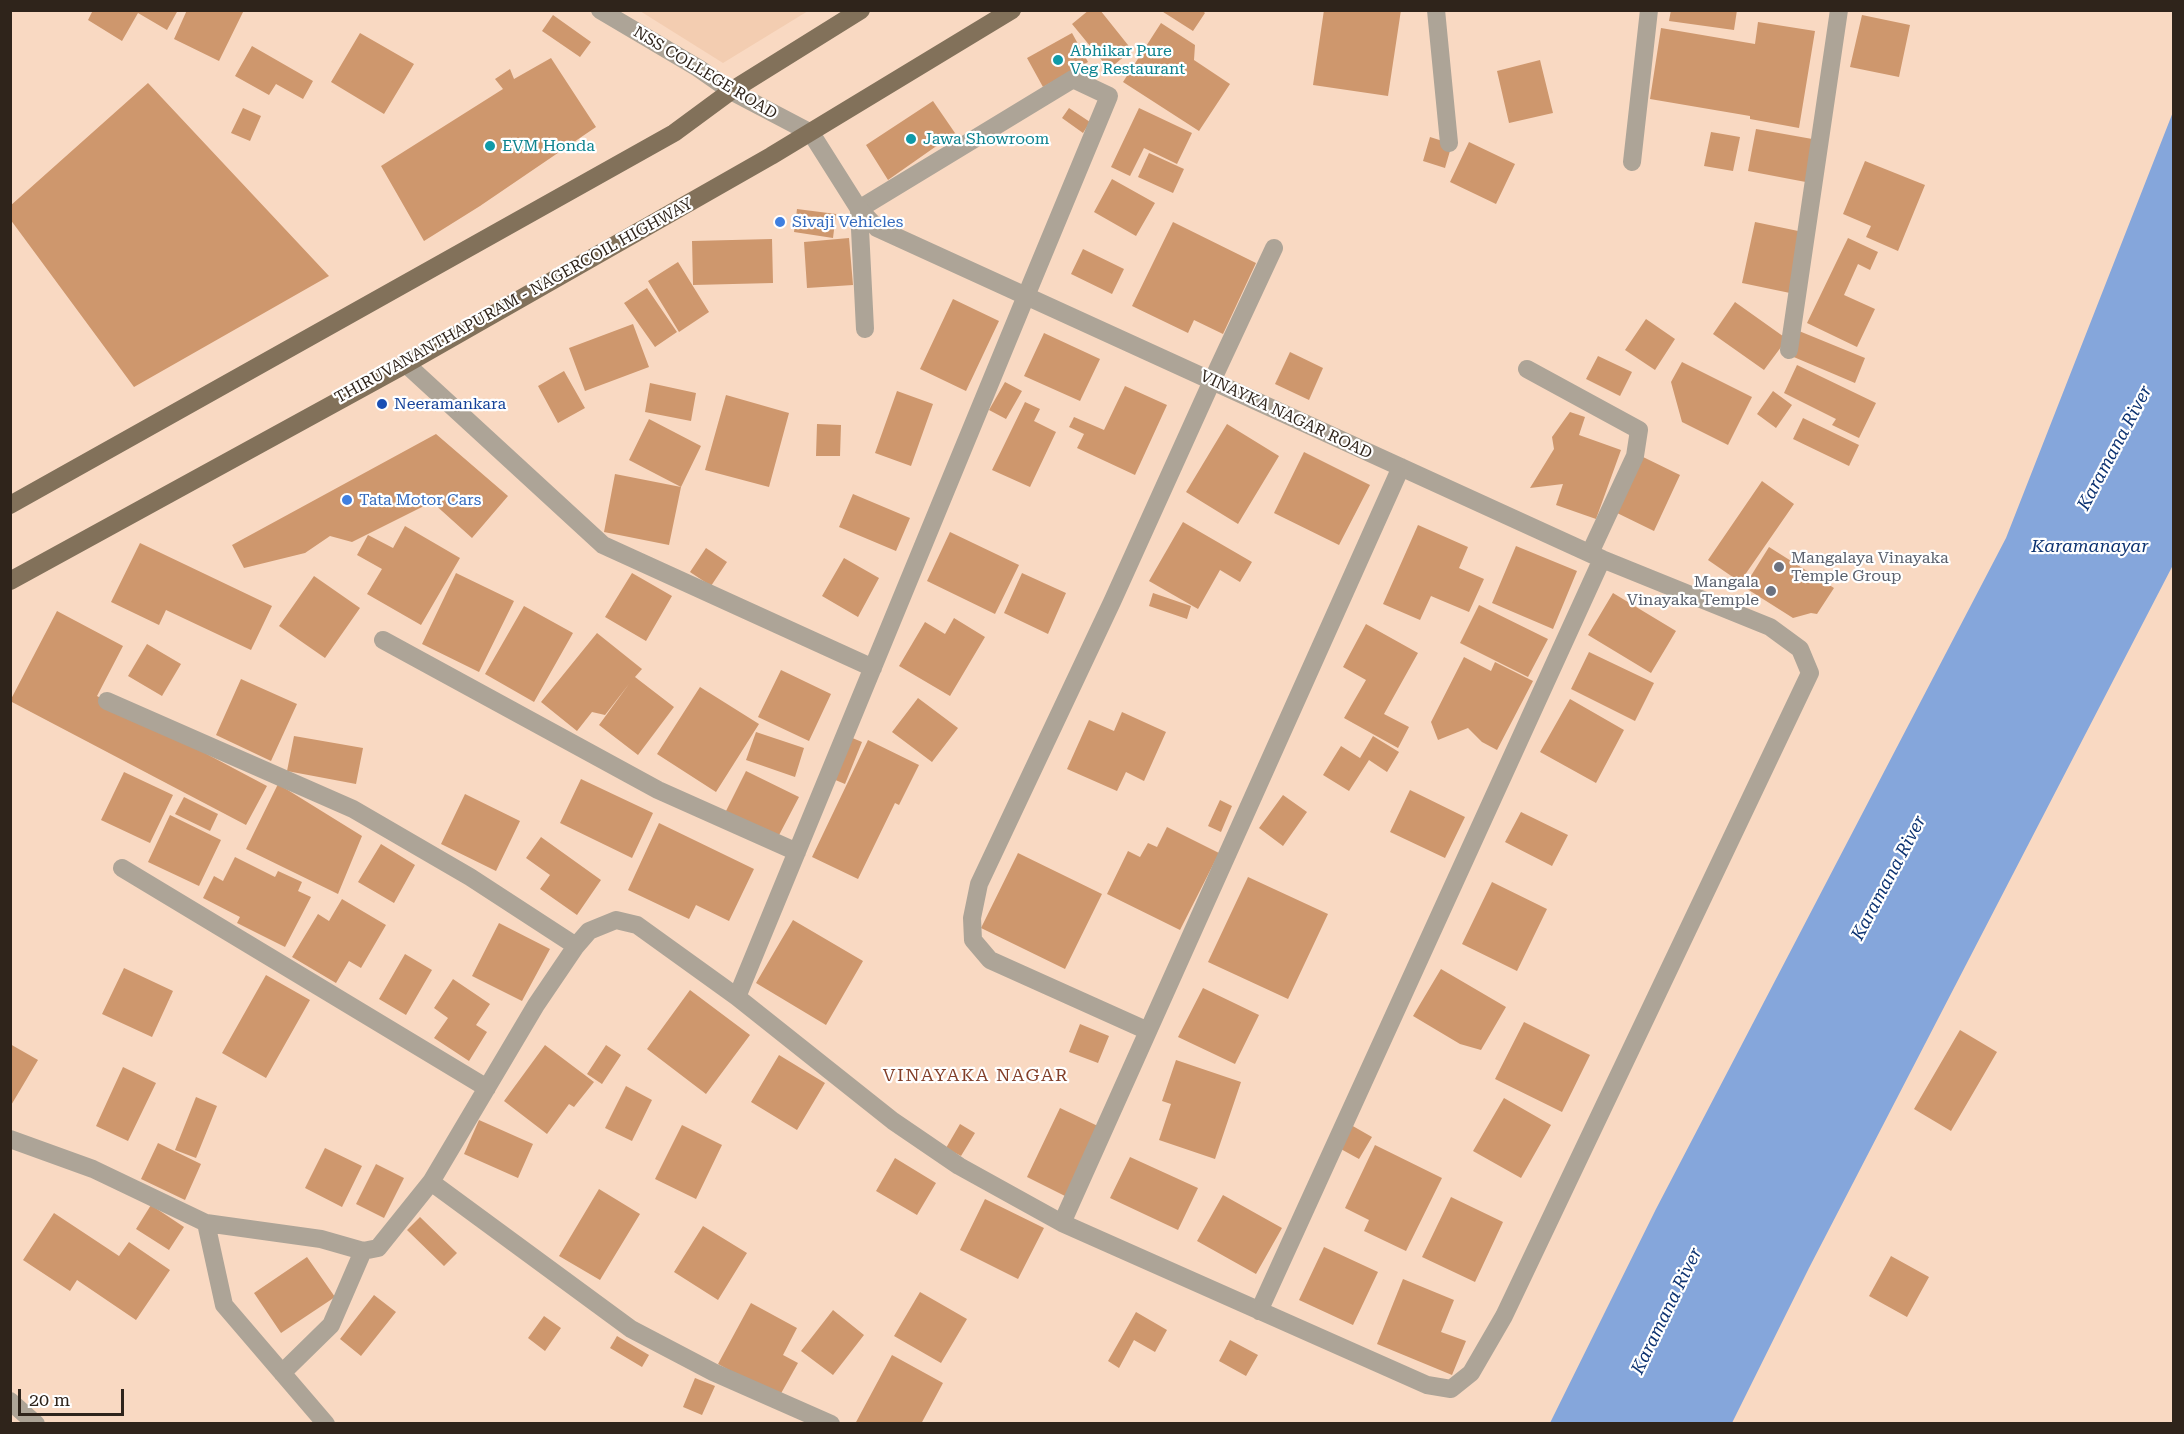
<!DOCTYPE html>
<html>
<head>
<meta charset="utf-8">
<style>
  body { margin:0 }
  #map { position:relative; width:2184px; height:1434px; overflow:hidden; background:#f9d9c2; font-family:"Roboto Serif",serif }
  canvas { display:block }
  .frame { position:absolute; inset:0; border:12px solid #2f241b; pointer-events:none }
  .scale { position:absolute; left:18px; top:1389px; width:106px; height:27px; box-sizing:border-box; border:3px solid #2f241b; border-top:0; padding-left:8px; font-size:18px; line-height:21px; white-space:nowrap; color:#2f241b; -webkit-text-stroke:4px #fff; paint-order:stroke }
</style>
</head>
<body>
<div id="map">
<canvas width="2184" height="1434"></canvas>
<div class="frame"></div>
<div class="scale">20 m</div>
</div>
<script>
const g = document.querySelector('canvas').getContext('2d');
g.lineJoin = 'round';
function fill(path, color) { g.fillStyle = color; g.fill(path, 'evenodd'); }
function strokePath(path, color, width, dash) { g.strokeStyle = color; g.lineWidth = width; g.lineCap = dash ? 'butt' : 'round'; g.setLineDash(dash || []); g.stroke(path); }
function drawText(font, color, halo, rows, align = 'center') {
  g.font = font + ' "Roboto Serif",serif'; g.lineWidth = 4.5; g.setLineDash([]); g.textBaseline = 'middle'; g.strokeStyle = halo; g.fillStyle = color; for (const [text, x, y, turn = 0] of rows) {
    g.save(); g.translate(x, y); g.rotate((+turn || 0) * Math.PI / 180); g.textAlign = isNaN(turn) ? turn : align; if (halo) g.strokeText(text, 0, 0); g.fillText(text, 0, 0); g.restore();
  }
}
const built = new Path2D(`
  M640,11H808L723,63Z`);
const water = new Path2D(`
  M2173,112V565L1809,1268L1732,1423H1550L1656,1209L2006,538Z`);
const building = new Path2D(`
  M93,10H178L167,30L138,13L122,41L88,20Z
  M187,10H244L219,61L174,39Z
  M1089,10H1100L1132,50L1109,69L1072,24Z
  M1160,10H1202L1205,13L1193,31Z
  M1324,10H1401L1388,96L1313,85Z
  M1671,10H1737L1734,30L1669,21Z
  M553,15L591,42L580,57L542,31Z
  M1862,15L1910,25L1899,77L1850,67Z
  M1758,22L1815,31L1799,128L1750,119V116L1650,99L1661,28L1755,44Z
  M1161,23L1195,45L1194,60L1230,84L1199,131L1123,82Z
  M360,33L414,64L384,114L331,82Z
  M1072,33L1088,62L1043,87L1027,58Z
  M252,46L313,81L303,99L276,84L269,95L235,76Z
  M551,58L596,127L480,206L424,241L381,166L503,89L495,79L510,69L514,79Z
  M1540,60L1553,113L1509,123L1497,71Z
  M148,83L329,276L134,387L10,219V206Z
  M933,101L955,133L888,180L866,145Z
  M243,108L261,116L250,141L231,133Z
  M1069,108L1090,122L1083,133L1062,118Z
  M1139,108L1192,133L1177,164L1144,148L1130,176L1111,167Z
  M1756,129L1818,140L1811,183L1748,171Z
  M1711,132L1740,137L1733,171L1704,166Z
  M1430,137L1452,144L1445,168L1423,161Z
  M1469,142L1515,164L1496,204L1450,182Z
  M1149,153L1184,169L1173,193L1138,177Z
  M1865,161L1925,185L1898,251L1866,237L1871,226L1843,214Z
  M1112,179L1155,203L1136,236L1094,212Z
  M797,209L836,214L833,238L794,232Z
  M1173,222L1256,263L1223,334L1194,320L1188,333L1132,306Z
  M1755,222L1803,232L1790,293L1742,283Z
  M849,238L853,285L807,288L804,242Z
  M1848,238L1878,252L1870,270L1858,264L1844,295L1875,309L1857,347L1807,323Z
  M772,239L773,283L693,285L692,241Z
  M1083,249L1124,269L1112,294L1071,274Z
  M678,262L709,312L679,332L648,281Z
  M647,288L677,332L655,347L624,303Z
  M953,299L999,321L966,391L920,369Z
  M1735,302L1787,339L1764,370L1713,334Z
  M1646,319L1675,339L1655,370L1625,350Z
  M633,324L649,367L585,391L569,348Z
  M1799,331L1865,358L1855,383L1789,355Z
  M1044,333L1100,359L1080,401L1024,376Z
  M1290,352L1323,368L1309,400L1275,384Z
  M1598,356L1632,372L1620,396L1586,379Z
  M1682,362L1752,397L1728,445L1682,422L1671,382Z
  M1797,365L1876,403L1859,438L1832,425L1836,419L1784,393Z
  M564,371L585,408L558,423L538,386Z
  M1005,382L1022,391L1006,419L989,410Z
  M650,383L696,393L691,421L645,412Z
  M1125,386L1167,405L1135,475L1077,448L1084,434L1069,427L1074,417L1104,430Z
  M897,391L933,404L911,466L875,453Z
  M1773,391L1792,405L1776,428L1757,414Z
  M726,395L789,413L769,487L705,470Z
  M1025,402L1040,409L1034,421L1056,432L1030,487L992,470Z
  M1570,412L1585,417L1579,435L1621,450L1596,519L1556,505L1563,484L1530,488L1554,449L1552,437Z
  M1803,418L1859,445L1849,466L1793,439Z
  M649,419L701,446L681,487L629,460Z
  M817,424L841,425L840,456H816Z
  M1227,424L1279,456L1238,524L1186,492Z
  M436,434L508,496L472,538L432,502L352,542L330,536L305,553L244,568L232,545Z
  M1304,452L1370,485L1339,545L1274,513Z
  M1641,456L1680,475L1654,531L1615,512Z
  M615,474L681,487L669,545L604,532Z
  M1762,481L1794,504L1740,582L1708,560Z
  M853,494L910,518L896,551L839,527Z
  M1183,522L1252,562L1240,582L1220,570L1198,609L1149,581Z
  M1418,525L1468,547L1459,568L1484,579L1469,612L1431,596L1420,620L1383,604Z
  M405,526L460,558L421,625L367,594L382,569L357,555L368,535L393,548Z
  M950,532L1019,565L995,614L927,581Z
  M140,543L272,606L251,650L166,610L159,625L111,602Z
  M1516,546L1577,571L1553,629L1492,603Z
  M1769,547L1834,588L1817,614L1811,613L1793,618L1744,587Z
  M706,548L727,562L711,586L690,572Z
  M844,558L879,578L858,617L822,596Z
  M456,573L514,601L479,672L422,644Z
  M632,573L672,596L646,641L605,617Z
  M1022,573L1066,593L1048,634L1004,613Z
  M314,576L360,608L325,658L279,626Z
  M1153,593L1191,606L1187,619L1149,606Z
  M1613,593L1676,631L1651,673L1588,635Z
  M1479,605L1548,639L1528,677L1460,643Z
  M524,606L573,633L534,702L485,674Z
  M57,611L123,646L97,696L267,786L246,825L10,701Z
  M954,618L985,637L950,696L899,666L925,622L945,634Z
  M1366,624L1418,653L1384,714L1409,727L1398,748L1344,718L1366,680L1343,667Z
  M597,633L642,669L635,677L674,707L638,755L599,725L629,684L605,715L592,712L577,731L541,702Z
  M147,644L181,664L162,696L128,676Z
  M1589,652L1654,683L1635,721L1571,689Z
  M1464,657L1491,671L1495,662L1533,681L1497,750L1482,742L1468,728L1438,740L1431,722Z
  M781,670L831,694L809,741L758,717Z
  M241,679L297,704L271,761L216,735Z
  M700,687L759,724L716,792L657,754Z
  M918,698L958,728L932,762L892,732Z
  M1570,699L1624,730L1596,783L1540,752Z
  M1122,712L1166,732L1144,781L1126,772L1117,791L1067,769L1089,720L1114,731Z
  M756,732L804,748L795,777L746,760Z
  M294,736L363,748L356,784L287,771Z
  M1373,736L1399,752L1387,772L1369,760L1349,791L1323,775L1341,746L1360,758Z
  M850,737L862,742L845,784L833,779Z
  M868,740L919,765L899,805L895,803L858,879L812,857Z
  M746,771L799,797L777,839L725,813Z
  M124,772L173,795L150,843L101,820Z
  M581,779L653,813L632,858L560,823Z
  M278,784L362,836L338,894L246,849Z
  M1410,790L1465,817L1445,858L1390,832Z
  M465,794L520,821L496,871L441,844Z
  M1283,795L1307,812L1283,846L1259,828Z
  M184,797L218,814L210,831L175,814Z
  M1220,800L1232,806L1221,832L1208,826Z
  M1521,812L1568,835L1552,866L1505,842Z
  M170,815L221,840L199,886L148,862Z
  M659,823L754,869L729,921L696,905L689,919L628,890Z
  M1167,827L1219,853L1180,930L1107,894L1128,851L1140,857L1148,843L1157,847Z
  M541,837L601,880L577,915L540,889L550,875L526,858Z
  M381,844L415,865L394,903L358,882Z
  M1018,853L1102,894L1065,969L981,928Z
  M235,857L275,877L278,871L302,882L298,891L311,897L285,947L237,923L240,917L203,898L214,876L223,881Z
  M1248,877L1328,914L1288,999L1208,962Z
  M1492,882L1547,909L1517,971L1462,944Z
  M342,899L386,925L361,968L349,961L336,983L292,957L318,914L329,921Z
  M793,920L863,961L826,1025L756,983Z
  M499,923L550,949L522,1001L472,976Z
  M405,954L432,970L406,1015L379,999Z
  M124,968L173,991L152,1037L102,1014Z
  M1441,969L1506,1007L1481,1050L1460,1044L1413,1016Z
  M266,975L310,1000L266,1078L222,1053Z
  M453,979L490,1004L476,1025L487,1032L469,1061L434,1038L448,1018L434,1008Z
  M1203,988L1259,1015L1235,1064L1178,1037Z
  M690,990L750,1035L706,1094L647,1049Z
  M1524,1022L1590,1055L1562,1112L1495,1079Z
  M1080,1024L1109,1036L1098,1063L1069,1052Z
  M1960,1030L1997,1052L1951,1131L1914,1109Z
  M10,1044L38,1060L10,1107Z
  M545,1045L594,1082L574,1107L569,1104L547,1134L504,1101Z
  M606,1045L621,1055L602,1084L587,1074Z
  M779,1055L825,1083L797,1130L751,1102Z
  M1176,1060L1241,1082L1215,1159L1159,1140L1171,1104L1162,1101Z
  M123,1067L156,1083L128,1141L96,1126Z
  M626,1086L652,1100L632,1141L605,1128Z
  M196,1097L217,1106L196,1158L175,1150Z
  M1504,1098L1551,1125L1521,1178L1473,1151Z
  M1060,1108L1102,1128L1069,1198L1027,1177Z
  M479,1120L533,1144L518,1178L464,1154Z
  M960,1124L975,1133L961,1156L946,1148Z
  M682,1125L722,1145L696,1199L655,1179Z
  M1351,1125L1372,1137L1359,1159L1339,1148Z
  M158,1143L201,1164L185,1200L141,1179Z
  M1375,1145L1442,1178L1406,1251L1364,1231L1369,1220L1345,1208Z
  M325,1148L362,1166L342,1207L305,1188Z
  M1130,1157L1198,1188L1178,1230L1110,1198Z
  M895,1158L936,1183L917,1215L876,1191Z
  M376,1164L404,1178L384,1218L356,1204Z
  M599,1189L640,1214L600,1280L559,1256Z
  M1223,1195L1282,1228L1256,1274L1197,1241Z
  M1451,1197L1503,1222L1475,1282L1422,1257Z
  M985,1199L1044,1228L1018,1279L960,1250Z
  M151,1205L184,1227L169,1250L136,1229Z
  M54,1213L119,1256L129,1242L170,1270L136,1320L77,1280L70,1291L23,1260Z
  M420,1217L457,1253L444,1266L407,1230Z
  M703,1226L747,1253L718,1300L674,1272Z
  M1324,1247L1378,1272L1353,1325L1299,1300Z
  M1891,1256L1929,1277L1907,1317L1869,1296Z
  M307,1257L335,1297L281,1333L254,1293Z
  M1403,1279L1454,1300L1441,1332L1466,1341L1452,1375L1377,1344Z
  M920,1292L967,1319L941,1363L894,1336Z
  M374,1295L396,1312L361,1356L340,1339Z
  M751,1303L797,1328L783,1355L798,1363L779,1397L718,1364Z
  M833,1310L864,1335L833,1375L801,1351Z
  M1136,1312L1167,1330L1155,1352L1134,1340L1119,1368L1108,1361Z
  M544,1316L561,1328L545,1351L528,1338Z
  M617,1336L649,1355L642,1367L610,1348Z
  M1230,1340L1258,1355L1246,1376L1219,1361Z
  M892,1355L943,1383L921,1424H855Z
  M695,1378L715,1386L702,1415L683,1407Z`);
const service = new Path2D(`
  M865,329L859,209L1073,79L1109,96L1026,296`);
const minor = new Path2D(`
  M600,10L698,68L731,91L811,133L859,209L877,228L1602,559L1770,627L1800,649L1810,673L1504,1316L1471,1373L1451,1389L1427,1385L1062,1223L1401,467
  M1436,10L1449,143
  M1632,162L1649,10
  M1789,350L1839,10
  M406,364L603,545L873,668
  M1527,369L1639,430L1635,456L1590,553
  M383,640L658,790L797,852
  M107,701L353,809L470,877L576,946
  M122,868L487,1088
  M737,997L1026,296
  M1148,1031L990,960L973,940L972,918L979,884L1112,602L1212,381L1274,248
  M10,1139L93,1169L206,1223L224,1305L326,1424
  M431,1182L631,1329L713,1372L831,1424
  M206,1223L321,1239L363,1251L378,1248L431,1182L536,1005L576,946L589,931L616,920L637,925L737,997L893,1121L959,1166L1062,1223
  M1259,1311L1602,559
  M282,1373L331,1325L363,1251
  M10,1401L36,1424`);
const primary = new Path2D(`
  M10,505L674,133L731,91L861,10
  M10,581L406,364L771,156L1012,10`);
const markers = [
  [1058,60,6,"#0f9aa8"],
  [911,139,6,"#0f9aa8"],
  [490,146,6,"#0f9aa8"],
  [780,222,6,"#3f7fe0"],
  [382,404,6,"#1a4fb4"],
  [347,500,6,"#3f7fe0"],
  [1779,567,6,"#6b7280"],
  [1771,591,6,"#6b7280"]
];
const cultureNames = [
  ["Abhikar Pure",1070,51],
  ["Veg Restaurant",1070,69],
  ["Jawa Showroom",923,139],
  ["EVM Honda",502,146]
];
const streetNames = [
  ["NSS COLLEGE ROAD",705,73,31],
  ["THIRUVANANTHAPURAM - NAGERCOIL HIGHWAY",514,301,-29],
  ["VINAYKA NAGAR ROAD",1286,415,25]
];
const shopNames = [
  ["Sivaji Vehicles",792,222],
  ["Tata Motor Cars",359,500]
];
const transitNames = [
  ["Neeramankara",394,404]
];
const worshipNames = [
  ["Mangalaya Vinayaka",1791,558],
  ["Temple Group",1791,576],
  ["Mangala",1759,582,"right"],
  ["Vinayaka Temple",1759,600,"right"]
];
const waterNames = [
  ["Karamana River",2115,448,-62],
  ["Karamanayar",2090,547],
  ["Karamana River",1889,878,-62],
  ["Karamana River",1667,1311,-64]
];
const neighbourhoodNames = [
  ["VINAYAKA NAGAR",976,1076]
];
fill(built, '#f3cdb1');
fill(water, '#85a6db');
fill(building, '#ce976d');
strokePath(service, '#ada497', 18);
strokePath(minor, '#ada497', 18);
strokePath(primary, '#82715a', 18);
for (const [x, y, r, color] of markers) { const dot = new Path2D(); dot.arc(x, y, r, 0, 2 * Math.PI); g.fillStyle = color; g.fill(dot); strokePath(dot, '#fff', 2); }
drawText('16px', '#0d838f', '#fff', cultureNames, 'left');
drawText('16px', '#2f241b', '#fff', streetNames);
drawText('16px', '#366cbe', '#fff', shopNames, 'left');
drawText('16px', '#164399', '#fff', transitNames, 'left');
drawText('16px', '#5b616d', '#fff', worshipNames, 'left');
drawText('italic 18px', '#0c3271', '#fff', waterNames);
g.letterSpacing = '1.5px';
drawText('18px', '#823e28', '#fff', neighbourhoodNames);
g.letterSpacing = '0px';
</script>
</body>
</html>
